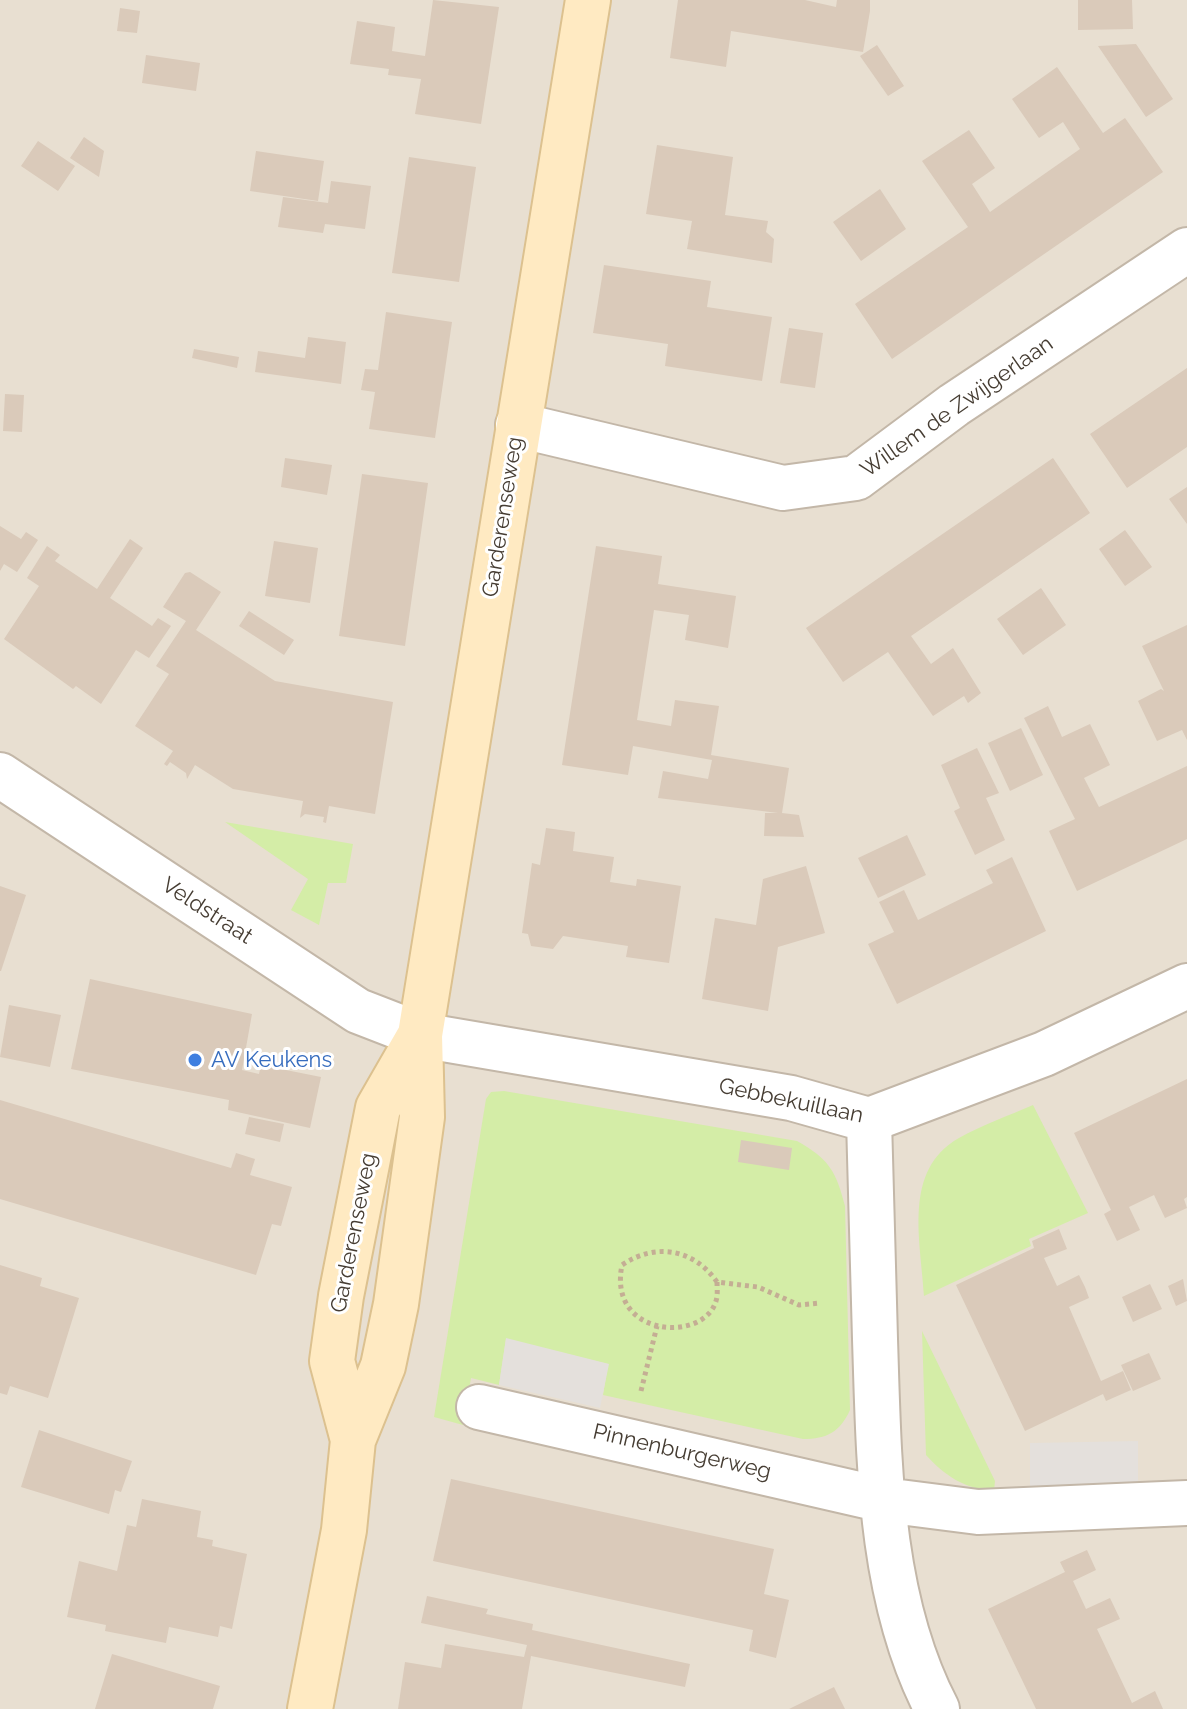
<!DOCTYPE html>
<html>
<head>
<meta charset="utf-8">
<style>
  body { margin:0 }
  canvas { display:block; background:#f4ede3 }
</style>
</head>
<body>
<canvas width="1187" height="1709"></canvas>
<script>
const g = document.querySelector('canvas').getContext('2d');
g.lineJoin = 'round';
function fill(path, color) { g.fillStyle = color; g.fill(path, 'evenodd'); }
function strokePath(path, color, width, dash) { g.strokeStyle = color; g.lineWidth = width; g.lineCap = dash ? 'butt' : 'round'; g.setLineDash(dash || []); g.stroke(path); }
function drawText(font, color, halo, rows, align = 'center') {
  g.font = font + ' Raleway,sans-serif'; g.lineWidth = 6; g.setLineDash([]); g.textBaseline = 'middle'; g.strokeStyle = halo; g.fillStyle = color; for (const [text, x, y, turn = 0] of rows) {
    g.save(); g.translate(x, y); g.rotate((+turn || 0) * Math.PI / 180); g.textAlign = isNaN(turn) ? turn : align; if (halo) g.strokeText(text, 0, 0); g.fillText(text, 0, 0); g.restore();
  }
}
const residential = new Path2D(`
  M0,0H1187V1709H0Z`);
const green = new Path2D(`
  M225,822L353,844L346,883H328L319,925L291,910L308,879Z
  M504,1091L797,1141C829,1159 836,1171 845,1206L850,1410C840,1432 827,1439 803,1439L603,1395L608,1364L506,1339L499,1385L471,1378L463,1425L434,1417L486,1099L491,1092Z
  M1033,1105L1088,1213L1029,1239L1031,1246L924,1296C921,1241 902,1170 959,1138C982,1125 1008,1116 1033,1105Z
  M922,1331L995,1481L994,1491C965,1489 945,1476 926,1455Z`);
const parking = new Path2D(`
  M506,1338L609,1364L600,1408L499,1385Z
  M1138,1441V1490H1030V1443Z`);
const building = new Path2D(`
  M433,0L499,7L481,124L415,114L421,79L388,75L389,69L350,64L357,21L395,27L392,51L425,56Z
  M678,0H805L836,7L837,0H870V11L863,52L731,31L726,67L670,58Z
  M1078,0H1132L1133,29L1078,30Z
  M120,8L140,11L137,33L117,31Z
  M1136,44L1173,99L1146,117L1098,46Z
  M877,45L904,86L888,96L860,56Z
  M146,55L200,63L196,91L142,83Z
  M1057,67L1103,133L1125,118L1163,172L892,359L855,304L968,227L922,161L969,130L995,168L972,184L990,212L1080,149L1063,122L1039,138L1012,99Z
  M84,137L104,151L99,177L70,158Z
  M38,141L75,166L58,191L21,166Z
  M657,145L733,157L725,215L768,221L766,232L774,239L772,263L687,249L692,221L646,214Z
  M256,151L324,161L318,201L250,191Z
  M409,157L476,167L459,282L392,273Z
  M331,181L371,186L365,229L325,224L323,233L278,227L283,197L328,203Z
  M880,189L906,229L861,261L833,222Z
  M604,265L711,281L707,307L772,317L762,381L665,366L668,344L593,333Z
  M386,312L452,322L435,438L369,429L375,392L361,390L365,369L378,370Z
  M789,328L823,333L815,388L780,383Z
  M308,337L346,342L341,384L255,372L258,351L305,358Z
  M194,349L239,357L237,368L192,358Z
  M1187,368V447L1127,488L1090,434Z
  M5,394L24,395L22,432L3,431Z
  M285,458L332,465L327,495L281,487Z
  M1053,458L1090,513L911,636L931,664L953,648L981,693L968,703L964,696L933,716L888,652L843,682L806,628Z
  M362,474L428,483L405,646L339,636Z
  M1187,487V524L1169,499Z
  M0,526L21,539L26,532L38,540L17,572L4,564L0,571Z
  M1125,530L1152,567L1125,586L1099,549Z
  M130,539L143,548L110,598L152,626L158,618L171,626L149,658L136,650L101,704L76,686L73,689L4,639L39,586L27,578L47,546L60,555L55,561L97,589Z
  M274,541L318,548L310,603L265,596Z
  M596,546L662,556L658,584L736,596L728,648L685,640L689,615L654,610L637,720L671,726L675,700L719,706L711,755L789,768L782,813L799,815L804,837L764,836L765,813H778L658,798L663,771L708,779L712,760L633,746L628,775L562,765Z
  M190,572L221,592L196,630L275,681L393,702L375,814L329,806L326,823L323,822L324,817L305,814L300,818L303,801L233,789L195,765L187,779L186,773L170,762L167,766L164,764L173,751L135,726L169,674L156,666L186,621L163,607L185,573Z
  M1041,588L1066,625L1023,655L997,619Z
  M249,611L294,640L284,655L239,626Z
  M1187,625V740L1182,730L1157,741L1138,701L1161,689L1164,691L1142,646Z
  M1048,706L1062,737L1090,724L1110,765L1084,778L1099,807L1187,766V839L1077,891L1049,831L1075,819L1024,718Z
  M1021,728L1043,775L1010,791L988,743Z
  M977,748L999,793L986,798L1005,840L975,855L954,811L960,808L941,765Z
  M546,828L575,832L573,851L614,857L610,882L636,886L637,879L681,886L669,963L626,957L628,946L563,936L553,949L531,946L528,934L522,933L532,863L540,865Z
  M907,835L926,875L878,898L858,858Z
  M1012,857L1046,931L897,1004L868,944L894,932L879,902L904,890L918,920L993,883L986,870Z
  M806,866L825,933L778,947L768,1011L702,999L715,918L756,925L763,879Z
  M0,886L26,895L1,971H0Z
  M90,979L252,1014L242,1070L259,1074L261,1065L321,1077L310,1128L228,1110L229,1100L71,1069Z
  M9,1005L61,1015L50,1067L0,1057Z
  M1187,1079V1197L1184,1199L1187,1208L1165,1218L1154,1195L1129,1207L1140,1230L1117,1241L1104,1214L1111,1210L1074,1133Z
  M0,1100L231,1168L236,1153L255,1159L250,1175L292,1187L281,1226L272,1224L256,1275L0,1199Z
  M249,1117L284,1124L280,1142L245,1134Z
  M741,1140L792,1148L789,1170L738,1162Z
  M1059,1229L1067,1249L1044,1258L1057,1286L1079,1275L1085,1287L1089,1298L1069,1307L1101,1381L1123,1371L1131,1390L1106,1401L1103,1394L1025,1431L956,1285L1034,1248L1032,1241Z
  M0,1265L42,1278L40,1286L79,1298L48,1398L10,1386L7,1395L0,1393Z
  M1183,1279L1187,1301L1176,1306L1168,1286Z
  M1150,1284L1162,1309L1133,1322L1122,1297Z
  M1149,1353L1161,1379L1133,1391L1121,1365Z
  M39,1430L132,1461L121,1492L115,1490L109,1514L21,1487Z
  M451,1479L774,1549L764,1594L789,1600L776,1658L749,1651L753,1630L433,1561Z
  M142,1499L201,1511L197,1537L213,1540L212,1546L247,1554L232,1629L220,1626L218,1637L169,1627L166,1643L105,1631L106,1625L67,1617L79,1561L117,1571L127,1525L136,1527Z
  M1087,1550L1096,1570L1073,1581L1086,1609L1110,1598L1120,1619L1097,1629L1132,1703L1155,1691L1163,1709H1036L1011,1657L988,1609L1065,1572L1060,1562Z
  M427,1596L488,1609L486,1614L533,1624L532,1630L690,1664L685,1687L531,1656L522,1709H398L405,1662L441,1668L445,1644L524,1657L527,1645L421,1623Z
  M112,1654L220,1686L213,1709H95Z
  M834,1687L845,1709H789Z`);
const path = new Path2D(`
  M717,1282C717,1287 718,1295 716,1301C704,1343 607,1338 622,1265C656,1242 694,1249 717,1282L758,1287L799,1305L820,1303
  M641,1391L657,1326`);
const street = new Path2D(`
  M518,425L783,488L856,478L954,405L1187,250
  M0,775L358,1011L420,1035L791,1098L869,1120L1044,1054L1187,986
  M869,1120C871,1193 873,1266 875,1339C879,1462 879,1598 937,1709
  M479,1407L884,1500L978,1512L1187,1503`);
const secondary = new Path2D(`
  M353,1440L332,1361L341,1296L378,1108L420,1035
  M310,1709L344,1530L353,1440L383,1366L396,1304L422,1117L420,1035L588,0`);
const markers = [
  [195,1060,8,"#3f7fe0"]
];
const streetNames = [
  ["Willem de Zwijgerlaan",957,407,-35],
  ["Garderenseweg",503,517,-81],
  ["Veldstraat",207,911,33],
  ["Gebbekuillaan",791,1101,12],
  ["Garderenseweg",354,1233,-79],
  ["Pinnenburgerweg",682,1452,13]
];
const shopNames = [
  ["AV Keukens",211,1060]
];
fill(residential, '#e8dfd1');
fill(green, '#d4eda7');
fill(parking, '#e4e0dc');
fill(building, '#dacaba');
strokePath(street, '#c3b7a8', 48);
strokePath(secondary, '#dcc18f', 48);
strokePath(path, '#c4ae94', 5, [4, 4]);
strokePath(street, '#fff', 44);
strokePath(secondary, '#ffeac2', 44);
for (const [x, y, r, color] of markers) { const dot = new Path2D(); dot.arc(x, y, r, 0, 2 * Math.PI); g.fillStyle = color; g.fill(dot); strokePath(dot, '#fff', 3); }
drawText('22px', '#463d33', '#fff', streetNames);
drawText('22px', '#366cbe', '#fff', shopNames, 'left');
</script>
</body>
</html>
